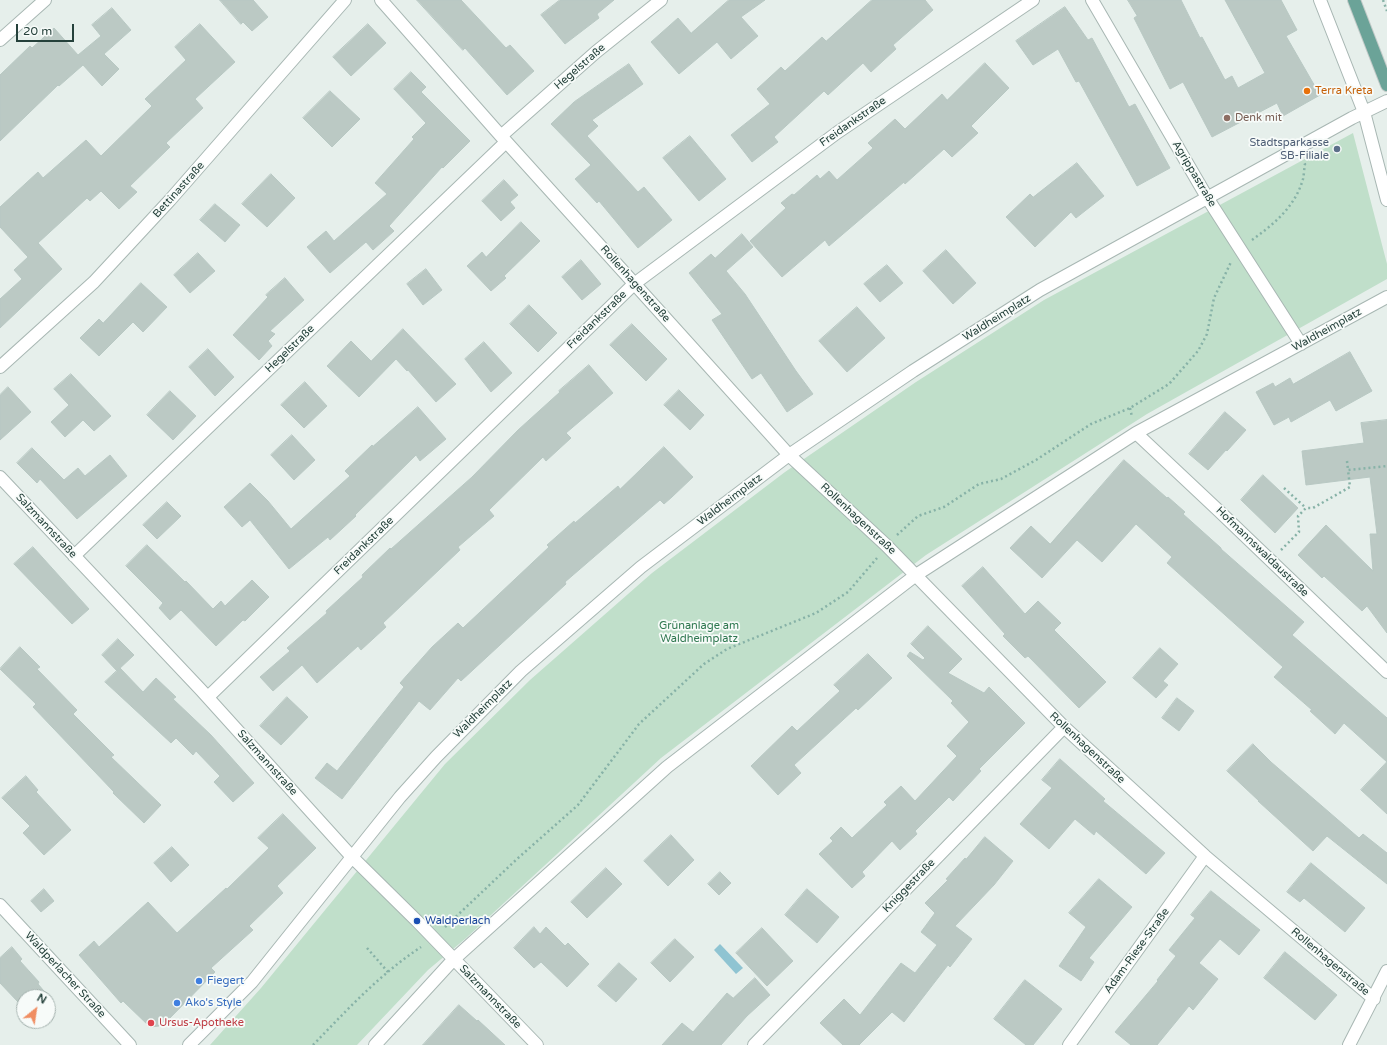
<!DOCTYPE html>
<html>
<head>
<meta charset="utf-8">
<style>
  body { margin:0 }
  #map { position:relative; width:1387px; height:1045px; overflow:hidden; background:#e6efeb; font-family:"Varela Round",sans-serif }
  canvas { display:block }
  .north { position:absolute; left:16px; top:989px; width:40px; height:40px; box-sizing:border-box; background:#f7fbf9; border:1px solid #a3b1ad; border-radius:50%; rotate:30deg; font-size:11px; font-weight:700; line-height:16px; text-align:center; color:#25413b }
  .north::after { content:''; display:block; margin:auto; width:14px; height:18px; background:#f08e62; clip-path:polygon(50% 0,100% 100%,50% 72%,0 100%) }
  .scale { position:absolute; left:16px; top:24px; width:58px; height:18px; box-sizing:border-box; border:2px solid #25413b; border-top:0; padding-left:5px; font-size:12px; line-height:14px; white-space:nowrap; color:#25413b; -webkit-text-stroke:3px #f7fbf9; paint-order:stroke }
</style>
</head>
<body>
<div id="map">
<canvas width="1387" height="1045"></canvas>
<div class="north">N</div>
<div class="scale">20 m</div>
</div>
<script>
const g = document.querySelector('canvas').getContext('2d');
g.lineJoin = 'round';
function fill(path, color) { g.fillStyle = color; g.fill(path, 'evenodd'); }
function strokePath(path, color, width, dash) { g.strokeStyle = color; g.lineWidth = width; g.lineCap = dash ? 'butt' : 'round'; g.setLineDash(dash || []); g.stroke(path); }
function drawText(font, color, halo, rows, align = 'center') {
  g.font = font + ' "Varela Round",sans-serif'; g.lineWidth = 3.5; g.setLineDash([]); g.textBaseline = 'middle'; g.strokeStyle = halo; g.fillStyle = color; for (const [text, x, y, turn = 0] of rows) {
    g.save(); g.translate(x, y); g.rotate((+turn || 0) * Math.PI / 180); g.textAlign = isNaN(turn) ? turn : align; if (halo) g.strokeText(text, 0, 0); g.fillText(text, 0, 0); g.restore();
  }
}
const green = new Path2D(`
  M1353,133L1387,264V279L1147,414L926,555L661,758L465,939L428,970L357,1045H210L261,988L445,764L530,680L652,573L785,472L916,382L1044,300Z`);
const water = new Path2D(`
  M720,944L743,968L736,974L714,950Z`);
const building = new Path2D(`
  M220,0H253L268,17L252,31L243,22L241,24Z
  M417,0H461L506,48L510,45L534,71L507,95L465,48L463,50Z
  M560,0H614L597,14L599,18L565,44L541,15Z
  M729,0H765L741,17L758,36L731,59L717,42L679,74L651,42L678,18L691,33Z
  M872,0H925L933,10L893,45L896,49L871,72L863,63L828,95L824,91L774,137L778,142L752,162L731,135L770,104L757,89L781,67L785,71L822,37L826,41Z
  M1128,0H1181L1200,38L1202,37L1225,80L1232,76L1238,88L1265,73L1225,0H1281L1297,30L1286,36L1320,95L1283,116L1277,103L1212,137L1183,82L1170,89L1134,18L1137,16Z
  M1065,7L1088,40L1092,38L1129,107L1135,104L1170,168L1137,186L1079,81L1076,82L1058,49L1033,65L1016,41Z
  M112,8L131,30L104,54L119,69L102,86L83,65L59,86L58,85L0,141V75L30,46L32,48L54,28L78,55L101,36L92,25Z
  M200,24L235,62L195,99L203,108L166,143L170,147L130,186L137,192L119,209L101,191L90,201L87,198L38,243L62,269L0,328V299L22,279L14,270L28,257L0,227V207L38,172L43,178L86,140L101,156L152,106L145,99L186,60L175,47Z
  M368,24L386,43L351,76L333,57Z
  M985,63L1009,88L971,126L978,133L952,157L944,149L905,184L904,182L829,246L825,240L782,277L750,241L786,208L781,203L792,194L794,195L817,175L820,179L829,171L837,180L873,148L868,143L895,119L905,129L942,94L947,100Z
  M629,64L643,84L592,120L598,126L587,136L638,192L644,187L672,220L638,248L599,201L597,203L575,179L591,165L551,124L574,102Z
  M411,72L426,87L421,92L470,141L443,168L442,167L389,226L394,231L373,250L366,242L330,273L307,247L326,231L334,241L387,194L375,183L414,139L412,137L426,123L394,89Z
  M330,91L360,119L332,147L303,118Z
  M690,136L726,179L699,201L663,158Z
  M1077,163L1104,196L1076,218L1071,212L1035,247L1006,217L1030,194L1033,197Z
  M271,174L295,198L267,227L242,204Z
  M504,180L518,195L510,202L515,208L501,221L482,201Z
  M215,204L240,225L225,242L200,220Z
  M521,222L540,241L504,276L506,278L491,291L467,266L482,252L486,257Z
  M742,234L753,247L726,271L745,294L796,371L813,394L787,412L761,373L752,379L712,320L722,314L689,273L711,254L715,258Z
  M946,250L976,283L953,304L923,271Z
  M198,253L215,271L190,293L174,275Z
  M581,260L601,284L582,300L562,277Z
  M887,265L903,283L880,302L864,284Z
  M426,269L442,290L423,305L407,284Z
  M285,278L304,300L270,331L275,334L268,341L272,346L259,360L233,335L268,297L266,295Z
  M141,283L167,307L143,332L133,322L99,356L80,338L99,319L103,323Z
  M529,305L557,333L538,352L510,324Z
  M857,307L885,338L847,372L819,341Z
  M632,324L667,359L646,381L610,345Z
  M403,329L456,384L436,402L408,370L407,371L396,359L359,397L327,366L351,341L371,361Z
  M484,342L512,373L491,392L465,359Z
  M208,349L234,377L215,396L189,367Z
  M1350,352L1372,391L1336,411L1330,400L1291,422L1289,417L1274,425L1256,392L1273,383L1275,387L1290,378L1293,384Z
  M589,365L613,393L566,433L571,438L546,461L543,457L489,510L494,516L458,547L460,550L383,623L386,627L361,650L358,646L317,683L302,665L273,691L260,677L290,651L287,648L327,613L326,611L363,577L362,575L390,548L391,549L472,477L518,430L560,392L559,391Z
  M71,374L111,416L94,431L83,420L65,437L51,422L69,405L54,389Z
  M305,382L327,406L304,428L281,405Z
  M8,387L31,412L0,440V395Z
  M679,390L704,415L690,430L664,405Z
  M170,391L196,416L173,440L147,415Z
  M418,407L446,439L420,461L416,455L355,515L356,516L330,540L328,537L289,569L250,520L242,527L224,507L250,483L268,501L291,529L350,476L345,471L372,445L373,446Z
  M1225,412L1246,430L1227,451L1226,450L1208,470L1189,454Z
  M1387,420V633L1367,606L1362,611L1324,576L1322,578L1298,555L1326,525L1373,571L1370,534H1377L1370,477L1306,485L1302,451L1364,443L1361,423Z
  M292,435L315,460L294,480L271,455Z
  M664,447L693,477L672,497L664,504L660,500L565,582L566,584L461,681L458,678L430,710L419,701L342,799L315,778L327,763L337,771L404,687L400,683L432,647L458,623L463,628L549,547L547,545L574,521L575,523L618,486L620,489Z
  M32,448L64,480L78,468L85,476L110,455L127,476L77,519L40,479L37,483L17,463Z
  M1124,460L1167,498L1168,497L1185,512L1183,514L1221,548V549L1304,622L1292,635L1387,718V762L1344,723L1335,734L1310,711L1312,710L1274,677L1283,667L1167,563L1172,557L1136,524L1102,562L1077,540L1042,578L1010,548L1031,526L1050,544Z
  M1263,475L1298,508L1275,533L1241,500Z
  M167,502L181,516L157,539L143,525Z
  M147,545L185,582L186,581L213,609L221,601L225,606L252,580L269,597L245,621L243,620L216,646L181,610L170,620L159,608L163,603L126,566Z
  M33,547L89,609L72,624L14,564Z
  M983,567L1025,614L1038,601L1061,623L1054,630L1106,682L1079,708L1028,656L1025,658L1003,636L1005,634L962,586Z
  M928,626L962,659L948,673L984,693L989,687L1025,723L979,769L981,771L953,801L949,797L915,831L917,834L900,850L892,841L862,872L865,876L852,888L819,854L833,841L830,838L841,827L852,838L887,805L884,802L901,786L915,801L957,756L947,746L969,722L951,703L953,701L907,656L910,652L923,660L925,658L911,644Z
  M118,639L134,655L117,671L102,655Z
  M20,647L40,667L37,669L77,710L73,714L114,755L111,757L161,805L144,823L113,793L114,792L33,707L36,704L0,669Z
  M1160,648L1178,664L1163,681L1168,685L1156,698L1133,678Z
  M868,654L892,678L858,710L856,708L794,765L801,773L778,795L751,766L792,726L797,731L840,691L834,685Z
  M120,668L143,692L156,678L176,697L173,699L211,735L254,783L233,802L214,782L220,776L196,751L193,755L176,738L171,743L105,682Z
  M287,697L308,717L281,745L260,726Z
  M1177,698L1194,711L1179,731L1162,718Z
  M1253,744L1271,762L1359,838L1363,834L1387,853V884L1327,836L1313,851L1258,801H1259L1227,771Z
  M1060,759L1105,799L1103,801L1165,853L1146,874L1096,831L1094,835L1075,819L1049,849L1020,824L1052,788L1042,780Z
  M1387,762V814L1361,790Z
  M26,776L38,790L36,792L71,830L44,855L23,833L30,826L2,798Z
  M283,814L316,848L277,886L283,893L249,926L253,930L211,968L215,972L169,1019L167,1018L159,1026L150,1027L123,1001L121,1003L79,955L94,941L99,947L148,902L177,933L226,888L227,889L269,848L258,838Z
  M671,835L694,860L668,886L644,861Z
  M985,837L1013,861L994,885L955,926L972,939L950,967L948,965L904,1022L892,1012L859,1045H843L820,1023L844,999L860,1015L901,963L915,973L937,945L921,932L935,913L925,903L948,880L946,879L965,858L966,859Z
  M172,847L189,865L171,882L154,863Z
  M1311,863L1365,908L1345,932L1304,898L1300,902L1287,892Z
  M606,868L622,884L587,918L571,902Z
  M720,872L731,883L719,895L708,884Z
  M1099,879L1132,907L1089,958L1094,962L1081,981L1059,966L1086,927L1069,913Z
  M44,889L54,901L41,912L31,901Z
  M807,889L839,917L817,943L785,915Z
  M1211,891L1260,930L1239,955L1220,939L1199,963L1218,979L1193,1010L1189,1006L1157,1045H1131L1115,1032L1158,981L1157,980L1176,956L1169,950L1195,918L1191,915Z
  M534,927L540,934L546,927L565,946L568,943L589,964L567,987L541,962L534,968L514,948Z
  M762,928L793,961L767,986L736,953Z
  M675,939L694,957L670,982L651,963Z
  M12,947L22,959L20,961L39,982L38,984L49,997H23L18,1002L0,983V958Z
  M1285,952L1337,995L1315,1020L1264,978Z
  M619,963L637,979L616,1002L598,986Z
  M755,978L770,995L747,1016L721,1045H662L682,1023L693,1032L727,993L733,998Z
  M1025,980L1062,1009L1033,1045H1026L994,1019Z
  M459,1005L477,1021L478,1020L505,1045H423Z`);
const path = new Path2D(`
  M1383,0L1387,11
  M1252,240C1274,224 1295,207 1303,179C1304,175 1304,169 1305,164L1304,162
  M1130,408L1132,417
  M1347,461L1348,470
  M1284,488L1306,508
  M897,535L918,516L944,507L979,484L1001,479L1036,460L1091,424L1130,408L1169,384L1198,351L1207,334L1214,298L1231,262
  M1281,550L1299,532L1298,516L1306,508H1313L1350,487L1348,470L1387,466
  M445,927L517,859L578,805L639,724L704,664L727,649L816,613L848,592L877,558
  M367,948L388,972
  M313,1045C347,1010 380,974 421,947`);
const minor = new Path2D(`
  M381,0L501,136L789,455L886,545L1064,727L1205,856L1374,999
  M1092,0L1208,199L1301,344
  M1320,0L1364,112L1387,200
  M0,40L45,0
  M501,136L596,52L661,0
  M0,367L94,282L170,200L345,0
  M1136,433L1219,511L1387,672
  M0,477L201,690L352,857L417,921L537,1045
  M74,556L506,142
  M208,697L634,284L838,132L1033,0
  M0,905L130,1045
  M189,1045L252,982L400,797L436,757L521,671L641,567L789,455L913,371L1040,290L1352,118L1387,101
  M375,1045L453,960L667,767L916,575L1136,433L1387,297
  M754,1045L1064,727
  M1069,1045L1205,856
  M1349,1045L1387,971`);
const major = new Path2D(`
  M1354,0L1387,85`);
const markers = [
  [1307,91,4,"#e8710a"],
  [1227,118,4,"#8d6e63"],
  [1337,149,4,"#5c6f8a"],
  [417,921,4,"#1a4fb4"],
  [199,981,4,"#3f7fe0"],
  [177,1003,4,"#3f7fe0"],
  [151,1023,4,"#e0444e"]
];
const streetNames = [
  ["Hegelstraße",580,67,-41],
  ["Freidankstraße",853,122,-35],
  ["Agrippastraße",1194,174,59],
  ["Bettinastraße",179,190,-48],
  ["Rollenhagenstraße",635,284,48],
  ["Waldheimplatz",997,318,-32],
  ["Freidankstraße",597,320,-44],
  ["Waldheimplatz",1327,330,-29],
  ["Hegelstraße",290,349,-44],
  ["Waldheimplatz",730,500,-37],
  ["Rollenhagenstraße",858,519,43],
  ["Salzmannstraße",46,526,47],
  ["Freidankstraße",364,546,-44],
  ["Hofmannswaldaustraße",1262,552,44],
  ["Waldheimplatz",483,709,-45],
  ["Rollenhagenstraße",1087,748,43],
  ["Salzmannstraße",267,763,48],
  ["Kniggestraße",909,886,-46],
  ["Adam-Riese-Straße",1137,951,-54],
  ["Rollenhagenstraße",1330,962,40],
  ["Waldperlacher Straße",65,975,47],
  ["Salzmannstraße",490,997,46]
];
const foodNames = [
  ["Terra Kreta",1315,91]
];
const educationNames = [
  ["Denk mit",1235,118]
];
const serviceNames = [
  ["Stadtsparkasse",1329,143],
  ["SB-Filiale",1329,156]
];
const parkNames = [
  ["Grünanlage am",699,626],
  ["Waldheimplatz",699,639]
];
const transitNames = [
  ["Waldperlach",425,921]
];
const shopNames = [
  ["Fiegert",207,981],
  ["Ako's Style",185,1003]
];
const healthNames = [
  ["Ursus-Apotheke",159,1023]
];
fill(green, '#c0dfca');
fill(water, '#8fc4d2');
fill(building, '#bbc9c4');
strokePath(building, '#b8c8c3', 1);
strokePath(minor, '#a8b7b3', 14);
strokePath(major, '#c2cac8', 14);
strokePath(path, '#87b2a7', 2.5, [2, 3]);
strokePath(minor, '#fff', 12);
strokePath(major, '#6ba398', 12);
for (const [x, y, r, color] of markers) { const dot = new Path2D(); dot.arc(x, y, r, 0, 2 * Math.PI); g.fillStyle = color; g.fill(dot); strokePath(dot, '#f7fbf9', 1.5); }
drawText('11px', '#25413b', '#f7fbf9', streetNames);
drawText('11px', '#c56008', '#f7fbf9', foodNames, 'left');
drawText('11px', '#785e54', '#f7fbf9', educationNames, 'left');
drawText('11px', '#4e5e75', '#f7fbf9', serviceNames, 'right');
drawText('11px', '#2f7850', '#f7fbf9', parkNames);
drawText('11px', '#164399', '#f7fbf9', transitNames, 'left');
drawText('11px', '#366cbe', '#f7fbf9', shopNames, 'left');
drawText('11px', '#be3a42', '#f7fbf9', healthNames, 'left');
</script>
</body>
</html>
